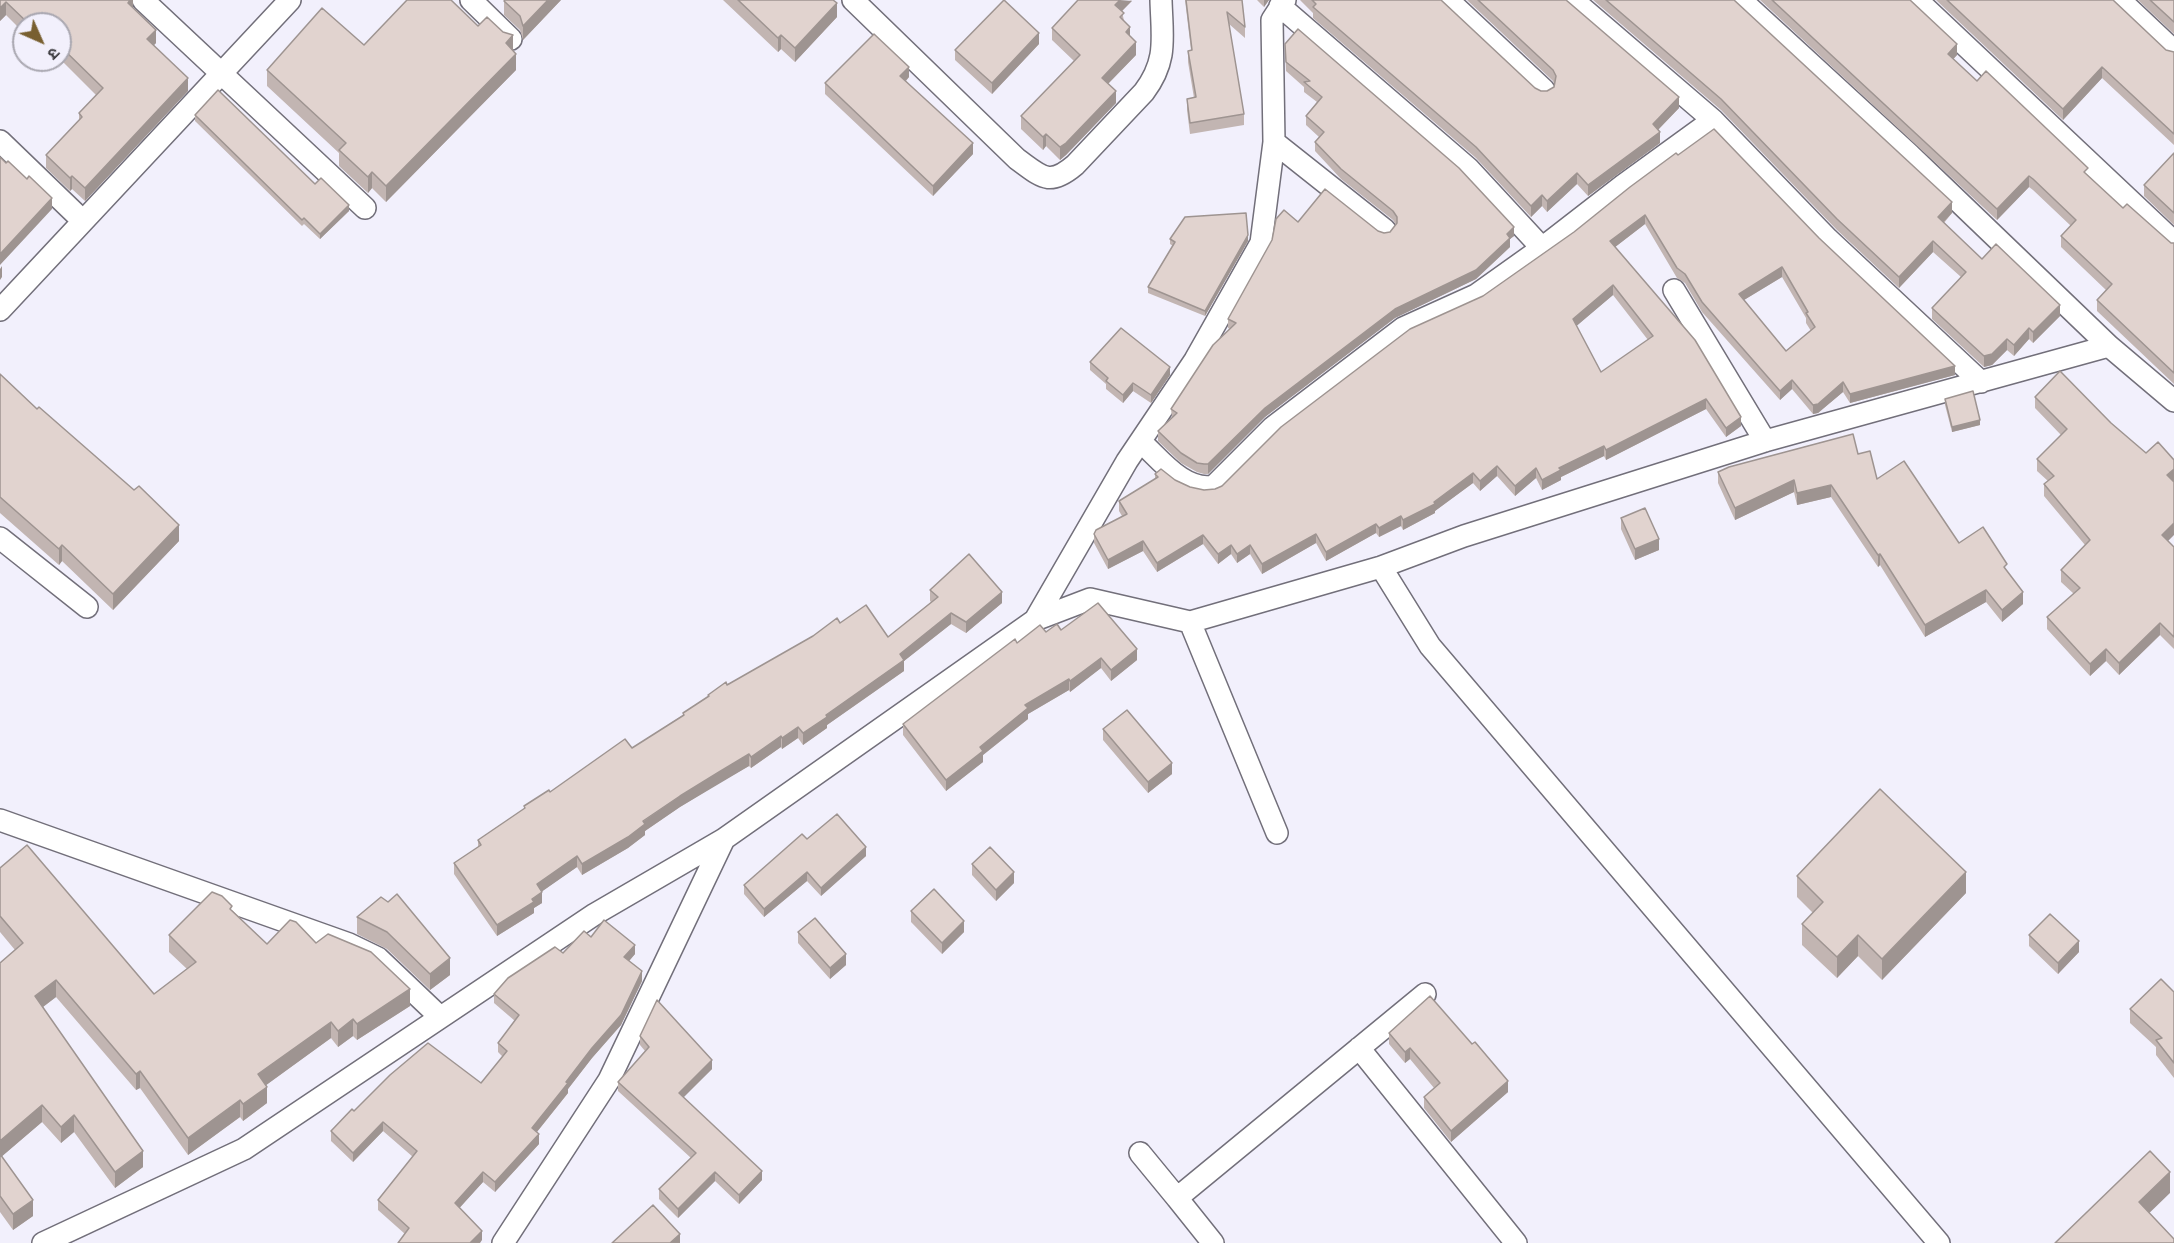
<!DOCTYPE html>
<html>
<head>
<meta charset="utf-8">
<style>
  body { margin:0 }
  #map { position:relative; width:2174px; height:1243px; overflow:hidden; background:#f2f0fc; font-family:"Fira Sans","Noto Sans Devanagari",sans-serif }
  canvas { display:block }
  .north { position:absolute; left:12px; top:12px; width:60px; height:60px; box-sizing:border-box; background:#f2f0fc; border:2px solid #a9a7b0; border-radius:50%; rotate:135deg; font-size:16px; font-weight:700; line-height:24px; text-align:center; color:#3b3a3e }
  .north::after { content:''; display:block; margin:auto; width:21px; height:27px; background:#785f30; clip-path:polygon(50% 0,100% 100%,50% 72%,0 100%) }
</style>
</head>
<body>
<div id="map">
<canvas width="2174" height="1243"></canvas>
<div class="north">उ</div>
</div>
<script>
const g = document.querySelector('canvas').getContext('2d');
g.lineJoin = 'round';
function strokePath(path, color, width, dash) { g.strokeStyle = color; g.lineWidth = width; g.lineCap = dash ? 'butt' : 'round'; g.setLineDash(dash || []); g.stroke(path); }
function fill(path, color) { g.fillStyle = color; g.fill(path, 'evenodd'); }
const minor = new Path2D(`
  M143,0L365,208
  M471,0L511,39
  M853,0L1017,159C1042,177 1049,187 1075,165L1144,92C1168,60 1162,38 1161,0
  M1448,0L1544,90
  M1573,0L1713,120L1828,239L1981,382
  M1741,0L1910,155L2109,346
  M1917,0L2174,242
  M2120,0L2174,51
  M1280,6L1468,168L1542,248L1622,186L1713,120
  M0,141L83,221
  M1274,142L1385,230
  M1674,290L1765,441
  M0,310L290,0
  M1141,442C1160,459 1184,492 1214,486L1273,427L1403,328L1476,295L1542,248
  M0,538L87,607
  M1381,567L1430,646L1939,1243
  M1035,620L1127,461L1195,360L1261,243L1274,142L1272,20L1285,0
  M1190,622L1277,833
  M0,820L349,944L378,958L439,1016
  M1359,1048L1516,1243
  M1140,1153L1177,1198
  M43,1243L244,1149L595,914L724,839L1035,620L1090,599L1190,622L1381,567L1464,536L1765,441L2109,346L2174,401
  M503,1243L609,1080L724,839
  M1213,1243L1177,1198L1425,994`);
const wall = new Path2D(`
  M0,0H133V8L156,43L154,45L188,91L85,201L72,189L70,191L46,168V155L79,120V113L96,95L60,59V24H24V33L6,15L0,21Z
  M504,0H561L523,40L520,30L504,15Z
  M723,0H833L837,17L795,62L781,49L778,52Z
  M1132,0L1122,11L1124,21L1130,37L1136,55L1108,84L1116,103L1066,155L1060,160L1046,146L1043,150L1021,129V116L1074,61L1052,40V28Z
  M1185,0H1242L1245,27V38L1229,24L1244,114V125L1190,134L1187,110V99L1194,98L1188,62V51L1191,50Z
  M1257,0H1269L1264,7Z
  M1300,0H1441L1535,88L1541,91H1547L1554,87V84L1553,81L1467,0H1566L1679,108L1658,130L1660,143L1588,196L1577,184L1547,212L1542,206L1531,217L1476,158L1313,18V13Z
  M1593,0H1734L1952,213L1944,223L1982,259L2060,316L2033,343L2029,339L2014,356L2007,350L1992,365L1984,367L1932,319V308L1961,277L1933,252L1899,288L1837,230L1721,110Z
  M1760,0H1910L1957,55L1953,59L1977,81L2088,176L2123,208L2171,243H2174V384L2097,311V300L2106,290L2061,247V236L2071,226L2033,190L2029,187L1997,220Z
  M1936,0H2113L2166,50L2174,52V145L2102,78L2063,120Z
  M2138,0H2174V34Z
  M478,26L513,50L516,70L386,202L372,188L368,193L339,166V153L267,86V70Z
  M1039,44L992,94L955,60V50Z
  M1285,44L1514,236L1510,239V247L1476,279L1395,318L1265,417L1208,474H1204L1197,472L1181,463L1158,441V431L1172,418L1171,409L1230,329L1228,328V319L1298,222L1378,231L1384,233L1390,232L1396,225L1393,220L1341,179L1315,151V142L1319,137L1306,125V116L1317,102L1304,92V87L1286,71Z
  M909,77L906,81L973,154L933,196L825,94V83Z
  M195,115L349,211L320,239L304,224L302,226L195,121Z
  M2174,153V225L2144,196V185Z
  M1678,155L1819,238L1955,375L1850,403L1843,392L1818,413L1813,414L1792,389L1780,400L1702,312L1685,283L1677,278L1645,224L1615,247L1741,426L1726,437L1706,409L1606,460L1604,456L1561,477V480L1542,490L1536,478L1515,496L1497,476L1480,491L1473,483L1435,511V513L1403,530L1401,526L1379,537L1376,533L1326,561L1316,543L1262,574L1250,554L1237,563L1231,554L1218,564L1203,544L1157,572L1143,551L1108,569L1094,543V534L1122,516L1119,511V501L1155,479V474L1175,480L1190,487L1204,490L1215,489L1222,486L1483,296L1574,232ZM1782,277L1806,318V323L1811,331L1786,351L1744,300ZM1613,295L1648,340L1601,372L1576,326Z
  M1170,239L1248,241L1205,316L1148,293V287L1173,246L1170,244Z
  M1090,362L1170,375L1151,403L1133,391L1123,403L1106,389V384L1090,370Z
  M0,374L179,541L113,610L62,561L59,565L0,513Z
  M2035,397L2111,423L2174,481L2168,541L2174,547V649L2160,635L2119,675L2106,661L2090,676L2047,629V617L2074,594L2061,582V570L2085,545L2044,496V484L2048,481L2037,471V459L2061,435L2035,408Z
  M1945,399L1980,425L1952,432L1945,405Z
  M1858,454L1877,479L1959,543L2007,571L2023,604L2002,622L1986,602L1925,637L1880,565L1878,567L1831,497L1797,505L1794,492L1735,520L1718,483V472Z
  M1621,518L1659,550L1635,560L1621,529Z
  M930,590L1002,603L966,633L951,624L904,661V671L827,725V728L803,745L798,738L782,749L781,747L751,768L749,766L719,783L680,807L645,831V835L628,848L582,875L577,867L542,891V903L534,908V913L497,936L454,874V863L478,847V840L524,809V806L632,748L683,715V713L708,697V695L840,623L888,637L931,602L930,601Z
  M1061,630L1137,660L1111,681L1101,668L1070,692L1069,690L1028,714V719L983,755V762L946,791L903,735V724L1017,643L1046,632Z
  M1103,729L1172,774L1148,793L1103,740Z
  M807,839L866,856L821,896L807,881L764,917L744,894V885Z
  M972,864L1014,883L996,901L972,875Z
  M0,868L154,994L187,969L169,952V935L232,910L267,944L316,943L410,1006L357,1040L353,1036L338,1047L331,1038L266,1085L267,1103L243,1121L240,1117L188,1155L140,1088L136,1090L56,997L43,1007L143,1167L115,1188L74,1132L61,1143L42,1122L2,1156L33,1216L13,1230L0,1212V963L15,950L0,932Z
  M1797,876L1966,893L1882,980L1858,956L1837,978L1802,945V924L1813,913L1797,897Z
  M381,897L450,975L430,990L387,949L357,934V917Z
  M911,911L964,932L942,954L911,922Z
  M798,932L846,965L830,979L798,943Z
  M2029,935L2079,952L2058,974L2029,946Z
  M591,937L635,954L629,961L642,981L621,1025L592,1058L568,1089V1093L537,1132L539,1144L495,1192L483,1182L459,1208L482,1240L405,1234L378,1210V1200L413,1157L383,1131L353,1162L331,1141V1131L354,1111L481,1083L503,1057L498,1052V1043L515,1021L494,1003V994Z
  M2174,992V1078L2156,1055V1047L2130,1023V1009Z
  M1389,1033L1508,1092L1451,1142L1424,1108V1097L1434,1088L1410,1059L1405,1063L1389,1044Z
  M640,1036L712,1069L683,1097L762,1180L739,1204L715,1181L678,1218L659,1199V1189L691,1158L618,1091V1082L645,1051L640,1045Z`);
const shadedWall = new Path2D(`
  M130,0H133V10L128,3Z
  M548,0H561L523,40V26Z
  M1120,0L1132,1L1115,18V5Z
  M1264,0H1269L1264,7Z
  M6,2V15L0,21V8Z
  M837,3V17L795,62V48Z
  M1130,27V40L1126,32Z
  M156,30V43L147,52V39Z
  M1039,33V44L992,94V83Z
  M513,35V51L506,43Z
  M781,35V49L778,52V38Z
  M1136,42V55L1102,90V78Z
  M1957,44V55L1948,65V54Z
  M516,54V70L386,202V186Z
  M909,67V77L900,87V76Z
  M2102,67V78L2063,120V109Z
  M188,78V91L85,201V188Z
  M1116,91V103L1066,155L1060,160V147Z
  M1679,97V108L1653,135V124Z
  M1660,132V143L1588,196V185Z
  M1046,134V146L1043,150V137Z
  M973,143V154L933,196V186Z
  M372,172V188L368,193V177Z
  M1577,173V184L1547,212V201Z
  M72,176V189L70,191V178Z
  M2029,176V187L1997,220V209Z
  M1542,195V206L1531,217V206Z
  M52,198V209L0,265V254Z
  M1952,202V213L1938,228V217Z
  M349,205V211L320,239V234Z
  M1645,215V224L1610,251V241Z
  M1514,227V236L1510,239V247L1476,279L1395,318L1265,417L1208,474V464L1265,408L1395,309L1507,234Z
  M1248,235V241L1205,316V311Z
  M1933,241V252L1899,288V277Z
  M2,266V277L0,280V269Z
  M1782,267V277L1739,303V294Z
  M1613,285V295L1573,329V319Z
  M2060,305V316L2033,343V332Z
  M2029,328V339L2014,356V345Z
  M2007,339V350L1992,365L1984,367V356Z
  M1955,366V375L1850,403V394Z
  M1170,367V375L1151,403V395Z
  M1792,380V389L1780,400V391Z
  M1843,382V392L1818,413L1813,414V405Z
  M1133,383V391L1123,403V395Z
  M1706,399V409L1606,460V450Z
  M1741,417V426L1726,437V428Z
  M1980,420V425L1952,432V427Z
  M1604,446V456L1561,477V480L1542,490V480L1559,468Z
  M1497,466V476L1480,491V481Z
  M1536,468V478L1515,496V486Z
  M2174,469V481L2167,487V475Z
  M1473,473V483L1435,511V513L1403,530V520L1434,502Z
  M1794,480V492L1735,520V508Z
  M1831,485V497L1797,505V493Z
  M1401,516V526L1379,537V528Z
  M2174,523V535L2162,547V535Z
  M1376,524V533L1326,561V552Z
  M179,525V541L113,610V594Z
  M1316,534V543L1262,574V564Z
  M1203,535V544L1157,572V563Z
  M1659,539V550L1635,560V549Z
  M1143,541V551L1108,569V560Z
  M62,545V561L59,565V549Z
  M1231,545V554L1218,564V554Z
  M1250,545V554L1237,563V554Z
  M1880,554V565L1878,567V555Z
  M1986,590V602L1925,637V625Z
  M1002,592V603L966,633V622Z
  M2023,592V604L2002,622V610Z
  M951,613V624L904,661V671L827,725V728L803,745V733Z
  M2160,623V635L2119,675V663Z
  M1137,649V660L1111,681V670Z
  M2106,649V661L2090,676V664Z
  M1101,658V668L1070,692V681Z
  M1069,679V690L1028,714V719L983,755V762L946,791V780L980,747L1025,705Z
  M798,727V738L782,749V738Z
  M781,736V747L751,768V757Z
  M749,754V766L680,807L645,831V835L628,848L582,875V864L680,796Z
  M1172,763V774L1148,793V782Z
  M866,847V856L821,896V888Z
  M577,856V867L537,895V884Z
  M807,872V881L764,917V909Z
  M1014,872V883L996,901V890Z
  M1966,872V893L1882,980V959Z
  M542,892V903L534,908V913L497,936V925Z
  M964,921V932L942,954V943Z
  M1858,935V956L1837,978V957Z
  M2079,941V952L2058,974V963Z
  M635,945V954L624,967V957Z
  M846,954V965L830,979V968Z
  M450,958V975L430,990V974Z
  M642,971V981L621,1025L592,1058L568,1089V1093L532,1138V1128L566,1082Z
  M56,980V997L35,1013V996Z
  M410,989V1006L357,1040V1024Z
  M353,1019V1036L338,1047V1031Z
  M331,1022V1038L258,1091V1074Z
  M1410,1048V1059L1405,1063V1052Z
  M712,1060V1069L679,1102V1093Z
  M140,1071V1088L136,1090V1074Z
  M1508,1081V1092L1451,1142V1131Z
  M267,1087V1103L243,1121V1104Z
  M240,1100V1117L188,1155V1138Z
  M42,1105V1122L0,1158V1141Z
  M74,1115V1132L61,1143V1127Z
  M383,1122V1131L353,1162V1153Z
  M539,1134V1144L495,1192V1182Z
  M143,1151V1167L115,1188V1172Z
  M762,1171V1180L739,1204V1195Z
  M483,1172V1182L455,1213V1203Z
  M715,1172V1181L678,1218V1209Z
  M2170,1172V1193L2139,1223V1202Z
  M33,1200V1216L13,1230V1214Z
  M482,1231V1240L480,1243H470Z
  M680,1234V1243H670Z`);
const building = new Path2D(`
  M0,0H130L128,3L156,30L147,39L188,78L85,188L72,176L70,178L46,155L82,117L79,113L103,88L60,46V24H29L6,2L0,8Z
  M407,0H451L478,26L487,17L503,32L513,35L506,43L516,54L386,186L372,172L368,177L339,150L346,143L267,70L322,8L364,45Z
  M505,0H548L523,26L520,16L504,1Z
  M738,0H833L837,3L795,48L781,35L778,38Z
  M1004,0L1039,33L992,83L955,50Z
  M1078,0H1120L1115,5L1124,13L1120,17L1130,27L1126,32L1136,42L1102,78L1116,91L1066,143L1060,147L1046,134L1043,137L1021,116L1080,55L1052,28Z
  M1186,0H1242L1245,27L1227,12L1244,114L1190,123L1187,99L1196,97L1188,51L1192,50Z
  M1312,0H1441L1535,88L1541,91H1547L1554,87L1556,76L1553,70L1478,0H1566L1679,97L1653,124L1660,132L1588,185L1577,173L1547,201L1542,195L1531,206L1476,147L1313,7L1316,4Z
  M1606,0H1734L1952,202L1938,217L1982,259L1996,244L2060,305L2033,332L2029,328L2014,345L2007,339L1992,354L1984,356L1932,308L1966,272L1933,241L1899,277L1837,219L1721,99Z
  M1772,0H1910L1957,44L1948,54L1977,81L1986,71L2088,168L2084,172L2123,208L2127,204L2171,243H2174V373L2097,300L2112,284L2061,236L2076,220L2033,179L2029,176L1997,209Z
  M1947,0H2113L2166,50L2174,52V134L2102,67L2063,109Z
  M2150,0H2174V22Z
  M1298,29L1459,168L1514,227L1507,234L1510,238L1476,270L1395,309L1265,408L1208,464H1204L1197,463L1181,453L1158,431L1177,413L1171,409L1213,345L1236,323L1228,319L1272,240L1276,219L1284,210L1298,222L1325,189L1378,231L1384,233L1390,232L1397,223V217L1393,211L1341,169L1315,142L1324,132L1306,116L1322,97L1304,82L1310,81L1286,62L1285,44Z
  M874,34L909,67L900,76L973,143L933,186L825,83Z
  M218,90L315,184L321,178L349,205L320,234L304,218L302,220L195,115Z
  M1714,129L1819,238L1955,366L1850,394L1843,382L1818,404L1813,405L1792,380L1780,391L1702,302L1685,274L1677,268L1645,215L1610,241L1695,340L1741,417L1726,428L1706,399L1606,450L1604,446L1559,468L1561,470L1542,480L1536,468L1515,486L1497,466L1480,481L1473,473L1434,502L1435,504L1403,520L1401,516L1379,528L1376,524L1326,552L1316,534L1262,564L1250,545L1237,554L1231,545L1218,554L1203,535L1157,563L1143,541L1108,560L1094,534L1096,530L1127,514L1119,501L1158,477L1155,474L1161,469L1175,480L1190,487L1204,490L1215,489L1222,486L1281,427L1410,329L1483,296L1574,232L1630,187L1676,153L1678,155ZM1782,267L1808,312L1806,313L1815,327L1786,351L1739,294ZM1613,285L1653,336L1601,372L1573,319Z
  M2174,153V213L2144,185Z
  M0,157L6,163L8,161L27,179L29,176L52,198L0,254Z
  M1246,213L1248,235L1205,311L1148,287L1175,242L1170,239L1185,217Z
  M1121,328L1170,367L1151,395L1133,383L1123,395L1106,381L1108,378L1090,362Z
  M2060,371L2111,423L2146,453L2158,442L2174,460V469L2167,475L2174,482V523L2162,535L2174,547V637L2160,623L2119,663L2106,649L2090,664L2047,617L2080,588L2061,570L2090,540L2044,484L2054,476L2037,459L2067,429L2035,397Z
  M0,374L37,409L39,407L134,490L139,486L179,525L113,594L62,545L59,549L0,497Z
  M1973,391L1980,420L1952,427L1945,399Z
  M1853,434L1858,454L1870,451L1877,479L1904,461L1959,543L1983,527L2007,564L2004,567L2023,592L2002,610L1986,590L1925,625L1880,554L1878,555L1831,485L1797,493L1794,480L1735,508L1718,472L1729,467Z
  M1645,508L1659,539L1635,549L1621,518Z
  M969,554L1002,592L966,622L951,613L900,654L904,660L826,715L827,717L803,733L798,727L782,738L781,736L751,757L749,754L719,772L680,796L643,821L645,824L628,837L582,864L577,856L537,884L542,892L532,899L534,902L497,925L454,863L481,845L478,840L525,808L524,806L549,790L550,792L625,739L632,748L684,715L683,713L709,696L708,695L726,682L727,685L813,636L837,618L840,623L866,605L888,637L938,597L930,590Z
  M1098,603L1137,649L1111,670L1101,658L1070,681L1069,679L1025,705L1028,708L980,747L983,751L946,780L903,724L1015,639L1017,643L1040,625L1046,632L1057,624L1061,630Z
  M1127,710L1172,763L1148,782L1103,729Z
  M1880,789L1966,872L1882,959L1858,935L1837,957L1802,924L1823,902L1797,876Z
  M837,814L866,847L821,888L807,872L764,909L744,885L802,834L807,839Z
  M27,845L154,994L196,962L169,935L212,892L222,896L232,906L230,909L267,944L290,920L296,922L316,943L328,934L371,952L410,989L357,1024L353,1019L338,1031L331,1022L258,1074L267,1087L243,1104L240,1100L188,1138L140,1071L136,1074L56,980L35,996L143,1151L115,1172L74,1115L61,1127L42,1105L0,1141V963L23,943L0,916V868Z
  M990,847L1014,872L996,890L972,864Z
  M934,889L964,921L942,943L911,911Z
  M397,894L450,958L430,974L387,932L357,917L381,897L388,902Z
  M2050,914L2079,941L2058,963L2029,935Z
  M815,918L846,954L830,968L798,932Z
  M604,920L635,945L624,957L642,971L621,1015L592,1048L566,1082L568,1083L532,1128L539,1134L495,1182L483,1172L455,1203L482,1231L470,1243H398L409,1228L378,1200L417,1151L383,1122L353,1153L331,1131L352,1109L354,1111L390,1075L428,1043L481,1083L507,1051L498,1043L519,1015L494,994L508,978L555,947L563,953L584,931L591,937Z
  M2161,979L2174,992V1063L2156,1040L2162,1038L2130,1009Z
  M1430,996L1472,1044L1475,1042L1508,1081L1451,1131L1424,1097L1440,1083L1410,1048L1405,1052L1389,1033Z
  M657,1000L712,1060L679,1093L762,1171L739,1195L715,1172L678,1209L659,1189L696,1153L618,1082L649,1047L640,1036Z
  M2150,1151L2170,1172L2139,1202L2174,1239V1243H2055Z
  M0,1154L33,1200L13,1214L0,1196Z
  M653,1205L680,1234L670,1243H612Z`);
strokePath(minor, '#726f7a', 24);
strokePath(minor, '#fff', 21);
fill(wall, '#c2b5b2');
fill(shadedWall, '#9e9491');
fill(building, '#e1d3cf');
strokePath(building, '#9e9491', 1.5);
</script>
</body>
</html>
